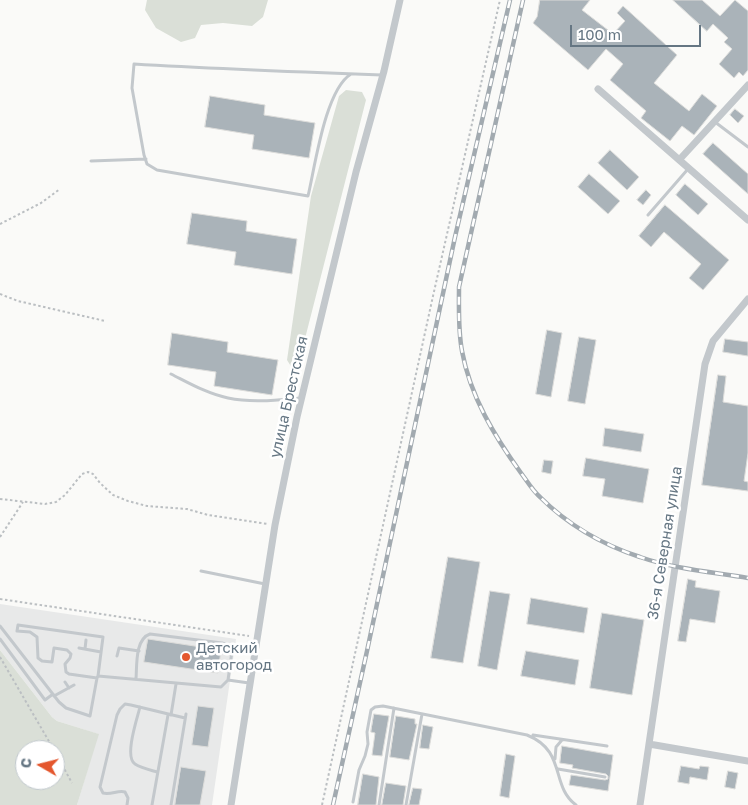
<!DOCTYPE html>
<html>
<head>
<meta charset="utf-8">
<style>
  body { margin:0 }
  #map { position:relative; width:748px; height:805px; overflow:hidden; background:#fafaf8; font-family:"Golos Text",sans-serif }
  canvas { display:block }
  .north { position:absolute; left:15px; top:740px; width:50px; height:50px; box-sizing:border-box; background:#fff; border:1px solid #c1c8cd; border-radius:50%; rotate:278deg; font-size:14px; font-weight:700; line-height:20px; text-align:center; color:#657683 }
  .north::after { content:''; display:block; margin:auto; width:18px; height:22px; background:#e4572e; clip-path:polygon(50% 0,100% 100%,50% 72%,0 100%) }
  .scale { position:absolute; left:570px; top:25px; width:131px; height:22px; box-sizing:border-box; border:2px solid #657683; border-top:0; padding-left:6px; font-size:15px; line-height:18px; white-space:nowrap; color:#657683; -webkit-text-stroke:4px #fff; paint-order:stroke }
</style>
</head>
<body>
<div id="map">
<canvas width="748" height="805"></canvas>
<div class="north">С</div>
<div class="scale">100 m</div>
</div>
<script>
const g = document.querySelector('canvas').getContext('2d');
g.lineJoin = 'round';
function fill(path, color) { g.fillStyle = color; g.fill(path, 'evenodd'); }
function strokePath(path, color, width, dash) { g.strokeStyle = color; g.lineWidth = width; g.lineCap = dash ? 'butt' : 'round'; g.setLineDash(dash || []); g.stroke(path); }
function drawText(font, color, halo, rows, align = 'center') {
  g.font = font + ' "Golos Text",sans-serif'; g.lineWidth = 5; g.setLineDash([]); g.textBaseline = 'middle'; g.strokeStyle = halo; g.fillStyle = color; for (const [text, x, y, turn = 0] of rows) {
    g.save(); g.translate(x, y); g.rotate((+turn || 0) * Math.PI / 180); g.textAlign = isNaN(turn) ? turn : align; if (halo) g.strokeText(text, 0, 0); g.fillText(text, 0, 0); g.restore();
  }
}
const built = new Path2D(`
  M0,604L236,639L212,805H77L98,734L57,721L52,717L0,650Z`);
const green = new Path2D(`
  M147,0H268L263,17L252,26L223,23L201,25L195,38L181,42L156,28L145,10Z
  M346,90L362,92L366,100L299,362L292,368L287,360L311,196L339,96Z
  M0,650L52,717L57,721L99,734L77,805H0ZM25,750H55V780H25Z`);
const building = new Path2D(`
  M540,0H590L582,10L613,34L625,21L617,13L623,6L677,55L654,83L689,111L702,94L717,106L694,135L682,126L670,141L641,118L646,111L610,80L623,64L606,49L588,70L533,23L537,17Z
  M673,0H702L720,16L735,0L748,11V70L743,76L739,72L734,78L719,64L732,49L724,42L728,38L713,24L707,31Z
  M210,96L265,105L264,115L315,123L309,158L252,149L254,135L205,127Z
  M735,109L744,116L738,123L730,115Z
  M713,143L748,174V194L703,154Z
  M610,150L639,177L627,190L598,163Z
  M589,174L620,201L608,214L578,187Z
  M685,184L708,204L698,215L676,195Z
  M646,190L651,195L643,205L637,200Z
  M665,205L729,260L703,290L689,278L701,264L664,232L651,247L639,236Z
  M192,213L247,221L246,231L297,239L292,274L234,265L236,252L187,244Z
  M547,330L562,333L551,397L536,394Z
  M172,333L228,342L227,352L278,360L272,395L214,386L216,372L168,365Z
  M579,337L596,340L585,404L568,401Z
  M725,339L748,342V356L723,352Z
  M718,375L726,376L723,402L748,406V453L744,481L748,482V491L702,485Z
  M605,428L644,434L641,452L603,446Z
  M586,458L649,469L643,503L602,496L605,479L583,476Z
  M544,460L553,461L551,474L542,472Z
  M448,557L480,562L463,663L431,658Z
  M688,579L696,581L695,587L720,591L715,623L690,619L686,642L678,641Z
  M490,591L510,594L497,670L478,666Z
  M531,598L588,608L584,633L527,624Z
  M602,613L644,620L632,695L590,688Z
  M148,639L221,650L218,673L144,662Z
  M526,651L579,660L575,685L521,676Z
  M198,706L214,708L208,747L192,745Z
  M374,714L389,716L382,756L372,755L375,733L371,732Z
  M396,716L415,719V724H417L409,760L390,757Z
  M423,725L433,727L429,749L420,748Z
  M562,746L613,755L608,791L569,785L571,775L605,780L608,779V776L606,774L572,768L573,765L560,763Z
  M506,754L515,756L509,798L500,796Z
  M681,766L699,769L700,766L709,767L707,780L690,777L689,784L678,782Z
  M181,767L206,771L200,805H175Z
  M728,771L738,773L735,789L725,787Z
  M363,774L379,777L376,805H358Z
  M386,783L406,786L403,805H382Z
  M413,788L422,789L419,805H409Z`);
const path = new Path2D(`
  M0,224L41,203L60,189
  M0,294L18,301L105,321
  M0,499L45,504L56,502L65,495L82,474L88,472L93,474L100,483L113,495L128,501L147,506L187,509L208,515L268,524
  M0,537L23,502
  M0,599L249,636
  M0,657L54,750
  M55,752L72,783
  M322,805L433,296L500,0`);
const service = new Path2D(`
  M351,74C325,90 315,167 308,196L157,170L147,164L144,155L132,88L134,64C217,69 299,72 382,75
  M715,122L748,147
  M91,161L146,159
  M648,215L688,169
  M171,374C189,383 208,394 228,398C252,403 277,400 301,398
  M201,571L265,584
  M0,626L59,702L66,708L90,716L97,678L98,676L103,637L18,625L17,631L30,632L37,637L38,658L42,661L52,662L54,648L67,650L71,654L70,658L65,664L66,672L69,674L97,678
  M0,639L45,700L53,694
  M79,648L101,652
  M85,649L86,640
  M117,656L119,648L139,651
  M98,676L221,687L228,680L232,651L228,645L222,643L150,634C135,639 137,665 136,679
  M228,680L249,683
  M65,682L69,688
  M54,696L74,685
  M140,707C137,719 124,757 135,764C141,768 150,770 157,772
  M171,715L176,684
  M533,735L607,746
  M555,759L556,747L562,740
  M558,769L605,777
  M353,802L359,770L365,756L368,744L367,732L371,710L375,707L383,706L527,735C567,751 550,786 576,805
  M127,805L128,798L125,792C118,790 111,795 103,793L100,787L117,715L120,709L125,704L131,705L185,718
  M152,805L168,715
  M171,805L186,714
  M379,805L394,708
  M406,805L422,714`);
const minor = new Path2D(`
  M598,89L748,220
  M680,159L748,85
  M649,744L748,761
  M231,805L275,525L297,417L356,172L384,71L400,0
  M640,805L705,364L713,341L748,299`);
const rail = new Path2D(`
  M523,0L459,287C459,308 458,330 462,351C470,396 495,437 521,473C527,481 533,491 540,497C567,524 603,545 640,557C674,569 712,572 748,578
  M333,805L367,651L455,237L510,0`);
const markers = [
  [186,657,5,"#e4572e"]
];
const streetNames = [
  ["улица Брестская",289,397,-77],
  ["36-я Северная улица",665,543,-81]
];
const poiNames = [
  ["Детский",196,648],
  ["автогород",196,665]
];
fill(built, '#e8e9e9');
fill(green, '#dadfd7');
fill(building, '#aab3b9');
strokePath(building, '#dcdcda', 1);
strokePath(path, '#bbbfc2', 2, [2.5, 2.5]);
strokePath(service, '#c3c8cc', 3);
strokePath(minor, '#c3c8cc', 7);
strokePath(rail, '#a2aab0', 4.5);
strokePath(rail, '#fff', 2.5, [8]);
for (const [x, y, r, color] of markers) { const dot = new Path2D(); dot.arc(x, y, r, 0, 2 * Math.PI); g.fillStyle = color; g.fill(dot); strokePath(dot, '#fff', 2); }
drawText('15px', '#657683', '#fff', streetNames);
drawText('15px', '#657683', '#fff', poiNames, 'left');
</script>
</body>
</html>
